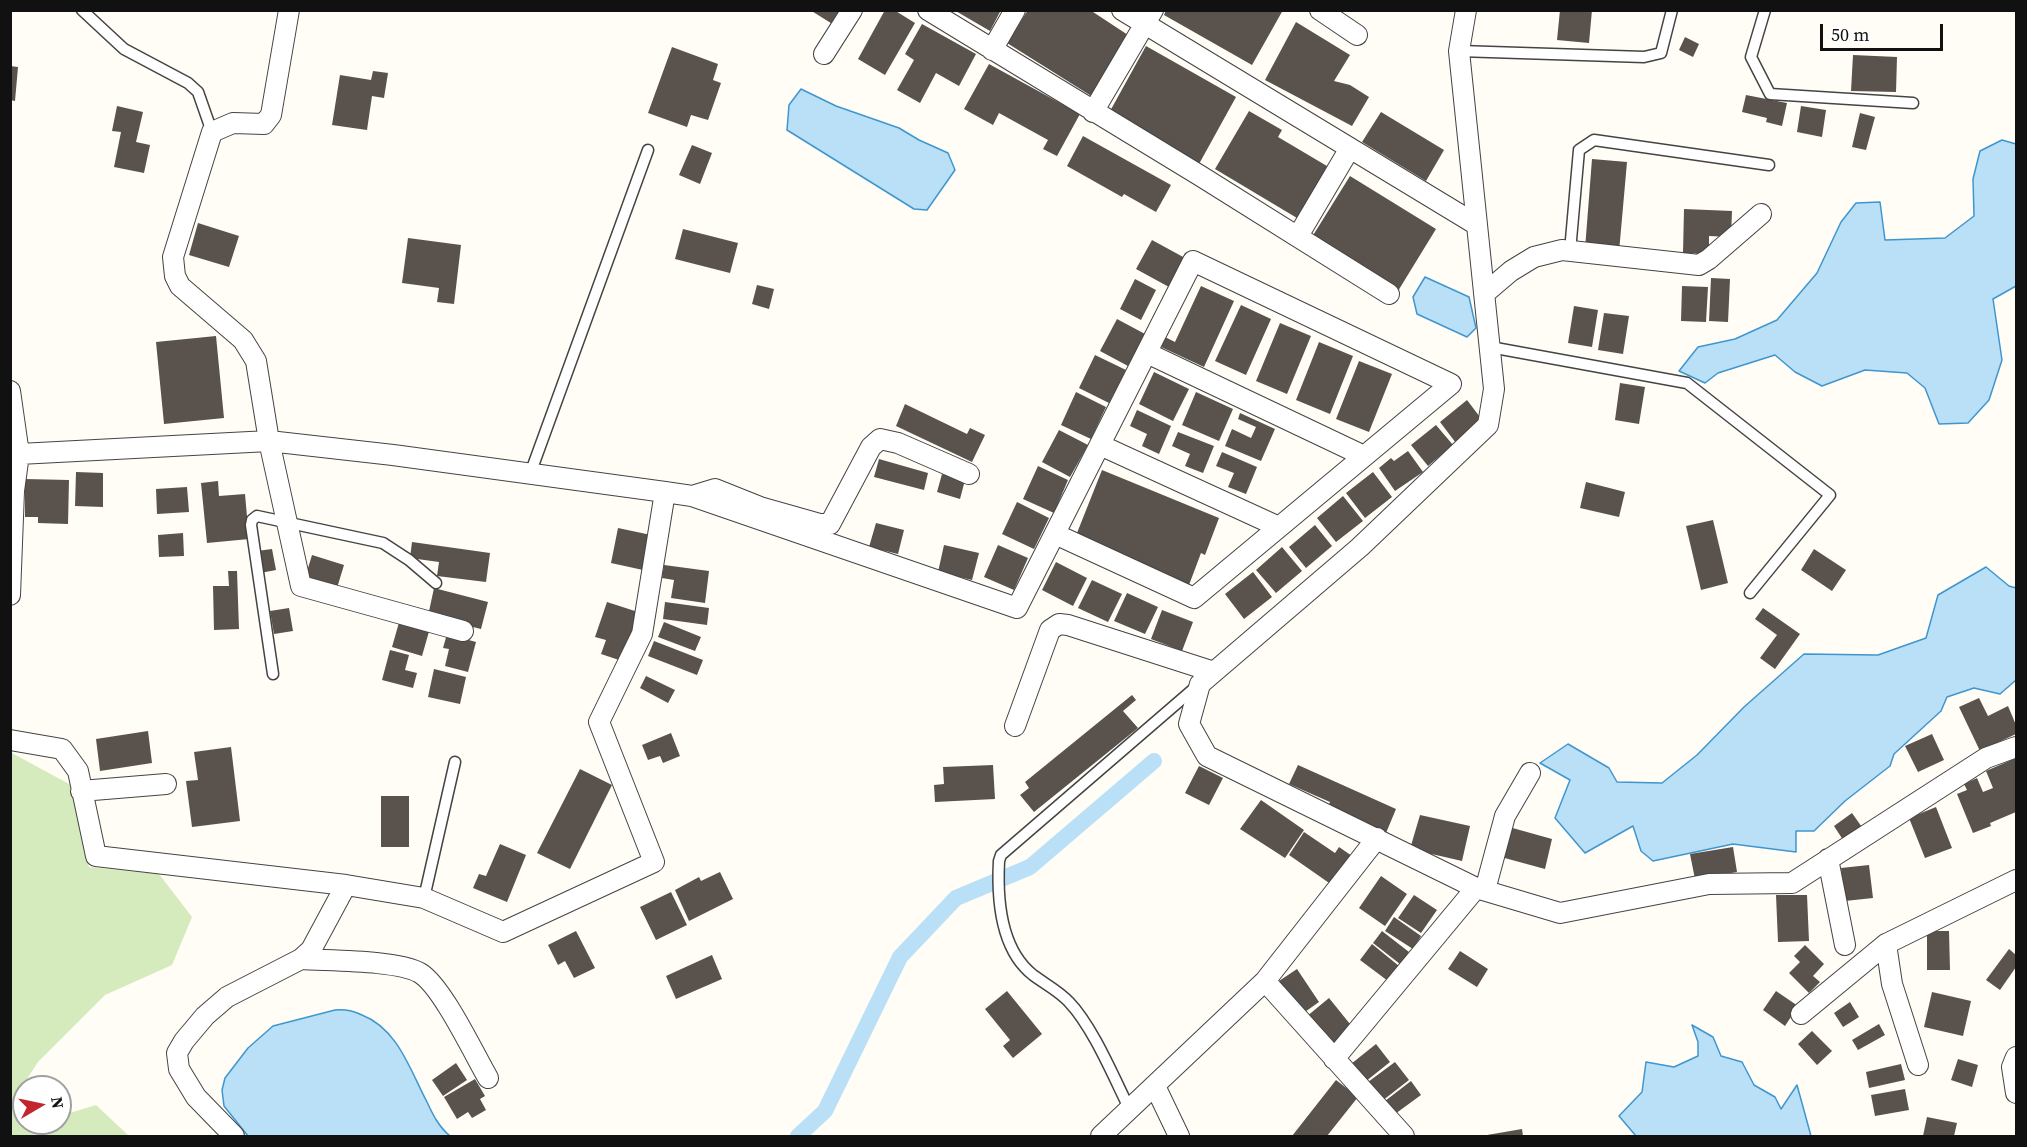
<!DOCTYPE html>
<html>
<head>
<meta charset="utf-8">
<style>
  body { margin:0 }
  #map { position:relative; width:2027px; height:1147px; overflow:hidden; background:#fffdf5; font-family:"Source Serif 4",serif }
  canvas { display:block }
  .frame { position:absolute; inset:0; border:12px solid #111; pointer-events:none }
  .north { position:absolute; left:12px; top:1075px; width:60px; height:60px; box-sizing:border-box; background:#fff; border:2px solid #a0a0a0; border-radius:50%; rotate:81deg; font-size:16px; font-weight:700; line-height:24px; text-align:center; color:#111 }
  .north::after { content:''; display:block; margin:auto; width:21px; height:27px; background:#c4262e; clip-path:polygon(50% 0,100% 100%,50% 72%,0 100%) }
  .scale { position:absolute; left:1820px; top:24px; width:123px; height:27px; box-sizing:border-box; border:3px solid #111; border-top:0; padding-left:8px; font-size:18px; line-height:21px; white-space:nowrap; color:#111; -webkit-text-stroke:4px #fff; paint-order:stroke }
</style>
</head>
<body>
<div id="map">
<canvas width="2027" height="1147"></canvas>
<div class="frame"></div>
<div class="north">N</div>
<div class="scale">50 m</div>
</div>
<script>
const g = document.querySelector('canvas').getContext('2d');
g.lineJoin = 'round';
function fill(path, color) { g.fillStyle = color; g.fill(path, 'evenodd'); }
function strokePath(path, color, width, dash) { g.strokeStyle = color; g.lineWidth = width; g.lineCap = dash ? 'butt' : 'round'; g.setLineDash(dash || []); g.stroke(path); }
const green = new Path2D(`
  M10,752L71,785L89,867L159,874L192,917L172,965L105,995L38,1062L17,1094L24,1098V1123H60V1116L96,1105L129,1136H11Z`);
const water = new Path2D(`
  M801,89L836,106L899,128L919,140L948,153L955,170L927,210L914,209L787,130L789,105Z
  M2002,140L2016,144V286L1993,299L2002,360L1989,400L1968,423L1939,424L1925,388L1907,373L1865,370L1822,386L1795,372L1775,355L1718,373L1705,383L1679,371L1698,347L1735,339L1777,320L1817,273L1841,222L1856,203L1880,202L1885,240L1945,238L1974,216L1973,179L1980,151Z
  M1425,277L1469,297L1476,328L1467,337L1417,314L1413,297Z
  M1986,567L2009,586L2016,588V680L2000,694L1974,688L1947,697L1941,711L1894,754L1890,766L1845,801L1814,831H1796V852L1733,844L1653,861L1641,851L1633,826L1585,853L1555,818L1570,780L1540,763L1568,744L1609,768L1617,782L1662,783L1697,755L1744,707L1804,654L1878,655L1926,638L1938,595Z
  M335,1010C345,1009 352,1010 362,1015C398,1029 410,1070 427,1102C433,1115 439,1127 450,1136H248L224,1106L222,1090L225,1078L248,1048L273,1026Z
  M1692,1025L1713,1037L1721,1056L1742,1062L1754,1085L1775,1097L1781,1109L1797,1085L1811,1136H1636L1619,1116L1642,1092L1646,1062L1674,1067L1698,1056V1042Z`);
const canal = new Path2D(`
  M798,1136L825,1111L900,957L956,898L1030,867L1154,761`);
const building = new Path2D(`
  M810,10H842L834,25Z
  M885,10H894L915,23L885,75L858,59Z
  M954,10H1001L990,31Z
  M1028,10H1090L1131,37L1093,97L1007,43Z
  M1166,10H1283L1252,65L1164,15Z
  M1560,10H1592L1589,43L1557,40Z
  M1296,22L1350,55L1334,81L1350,85L1369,97L1352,126L1265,80Z
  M922,24L976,54L959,86L936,73L920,103L897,90L914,60L905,54Z
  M1685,37L1699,44L1693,57L1679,50Z
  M1146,46L1236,97L1199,164L1109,113Z
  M672,47L718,64L713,80L721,83L708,120L691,115L687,127L648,113Z
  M1853,55L1897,57L1896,92L1851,91Z
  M989,64L1080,114L1057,156L1043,149L1048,140L999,113L993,125L964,109Z
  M10,66L18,67L15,101L10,100Z
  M373,71L388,73L384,98L372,96L367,130L332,125L340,75L371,80Z
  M1746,95L1787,103L1782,126L1766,122L1767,118L1742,112Z
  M117,106L143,112L136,142L150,145L144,173L114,167L121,132L112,131Z
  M1801,106L1826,110L1822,137L1797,132Z
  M1249,111L1282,130L1278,137L1332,169L1302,221L1215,169Z
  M1381,112L1444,150L1426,181L1362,142Z
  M1860,113L1875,117L1866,150L1852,147Z
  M1083,136L1171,185L1156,212L1124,194L1122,197L1067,166Z
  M692,145L712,153L700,184L679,175Z
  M1592,159L1627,162L1619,252L1585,249Z
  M1350,176L1436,229L1398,291L1312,237Z
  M1684,209L1732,211L1731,237L1709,236V254L1683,253Z
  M198,223L239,236L229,267L189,255Z
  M683,229L738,243L730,273L675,259Z
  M408,238L461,245L454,304L437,302L439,288L402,283Z
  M1152,240L1185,258L1169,287L1136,269Z
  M1711,278L1730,279L1728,322L1709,321Z
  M1135,279L1156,290L1141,320L1120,309Z
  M757,285L774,289L769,309L752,304Z
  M1201,286L1234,301L1204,367L1161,347L1165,337L1175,342Z
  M1682,286L1708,287L1706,322L1681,321Z
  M1241,305L1271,319L1246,375L1215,361Z
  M1574,306L1598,310L1592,347L1568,343Z
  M1604,313L1629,316L1623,354L1598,350Z
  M1117,319L1145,334L1128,366L1100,351Z
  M1280,323L1311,336L1287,394L1256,381Z
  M216,336L224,418L164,424L156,342Z
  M1319,342L1353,356L1330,414L1296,400Z
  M1095,355L1126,370L1109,403L1079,388Z
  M1359,361L1392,374L1369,432L1336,419Z
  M1154,372L1189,389L1173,421L1139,404Z
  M1620,383L1645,387L1639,424L1615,420Z
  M1076,392L1106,407L1091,439L1061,425Z
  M1196,392L1233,409L1219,441L1182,425Z
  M1467,400L1483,421L1456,443L1440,422Z
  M905,404L967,434L970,428L985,435L972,462L896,426Z
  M1137,410L1171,426L1159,454L1142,446L1147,434L1130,426Z
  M1240,413L1275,429L1261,461L1225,446L1232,429L1251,438L1256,427L1238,419Z
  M1436,425L1453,445L1428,466L1411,445Z
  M1059,430L1088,445L1070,477L1042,462Z
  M1178,432L1214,446L1203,473L1185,466L1190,454L1172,446Z
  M1408,451L1423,472L1395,491L1379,468L1391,458L1394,461Z
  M1222,452L1257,467L1246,494L1228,487L1234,473L1216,466Z
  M879,459L928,473L924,490L874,477Z
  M1038,466L1068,480L1054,513L1023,499Z
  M1102,470L1219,518L1205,555L1201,553L1189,585L1075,538Z
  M76,472L103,473V507L75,506Z
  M1373,472L1392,497L1365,518L1346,493Z
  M942,474L965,480L960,499L937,492Z
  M25,479L69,480L68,524L38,523V517H25Z
  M218,481L219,496L245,494L249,539L207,543L201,483Z
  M1586,482L1625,492L1619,517L1580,508Z
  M187,487L189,512L157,514L156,489Z
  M1343,496L1363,521L1336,542L1317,518Z
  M1017,502L1049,518L1034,549L1002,534Z
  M1713,520L1728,583L1701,590L1686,526Z
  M876,523L904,530L898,554L869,547Z
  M1315,525L1332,546L1306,568L1289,547Z
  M618,528L651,535L643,570L611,563Z
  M183,533L184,556L159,557L158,535Z
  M412,542L490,553L486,582L437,576L439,562L410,558Z
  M944,545L979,553L972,580L938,572Z
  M998,545L1028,558L1014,590L984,577Z
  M1282,547L1302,571L1276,593L1256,570Z
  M272,549L276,570L260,573L257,551Z
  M1814,549L1846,570L1832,591L1801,570Z
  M312,555L344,565L337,588L305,578Z
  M1056,562L1087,578L1073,606L1042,590Z
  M664,565L709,571L705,603L671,598L674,580L662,578Z
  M228,571H237L239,629L214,630L213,586H229Z
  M1253,572L1272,597L1244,619L1225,594Z
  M1092,580L1122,594L1108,622L1078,608Z
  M434,588L488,602L481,629L428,616Z
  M1127,593L1158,607L1145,634L1114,621Z
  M607,602L638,612L622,661L601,654L606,640L595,637Z
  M665,602L709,608L707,625L663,619Z
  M289,608L293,631L274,634L270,611Z
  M1763,608L1800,634L1775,669L1760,658L1777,635L1755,619Z
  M1162,610L1193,622L1182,651L1151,639Z
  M400,619L430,628L422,656L392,647Z
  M664,622L701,637L695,651L658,637Z
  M447,634L476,642L468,672L445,666L449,649L443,648Z
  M654,641L703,660L697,675L648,656Z
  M390,650L409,655L405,670L417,673L413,688L382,680Z
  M434,669L466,677L460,704L428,697Z
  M646,676L675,690L668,703L640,688Z
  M1132,695L1136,700L1123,711L1138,728L1034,812L1020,795L1029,788L1025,782Z
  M1979,698L1988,716L2008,706L2016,725V734L1980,751L1959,707Z
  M148,731L152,763L100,771L96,739Z
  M671,733L680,756L663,763L660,756L648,760L642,745Z
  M1932,734L1944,760L1918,772L1905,746Z
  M231,747L240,821L192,827L186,781L198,780L194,752Z
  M2016,758V812L1990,823L1991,826L1973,833L1957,794L1967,790L1964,784L1977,778L1983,792L1993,788L1986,771Z
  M993,765L995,799L935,802L934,785L944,784L943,767Z
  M1298,765L1396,809L1386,833L1328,807L1330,802L1289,784Z
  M1199,766L1223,778L1209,805L1185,793Z
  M580,769L612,785L570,869L537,853Z
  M381,796H409V847H381Z
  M1261,800L1304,830L1285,858L1240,829Z
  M1936,807L1952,848L1925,858L1909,818Z
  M1852,813L1864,830L1845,843L1834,826Z
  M1420,815L1470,826L1462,861L1410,849Z
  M1509,827L1552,839L1545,869L1501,857Z
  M1304,832L1335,853L1339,847L1352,856L1332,885L1289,855Z
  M500,844L526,855L507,902L473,888L479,874L486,876Z
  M1733,847L1737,872L1695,879L1690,854Z
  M1869,865L1873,898L1845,901L1841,868Z
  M720,872L733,899L689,921L675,890L699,877L701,881Z
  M1381,876L1407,894L1385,926L1359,908Z
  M671,892L687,925L656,940L640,907Z
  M1414,895L1437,910L1421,933L1398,918Z
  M1776,895H1807L1809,941L1778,942Z
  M1394,917L1421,936L1413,949L1385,931Z
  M576,931L595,968L574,978L565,961L558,965L548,945Z
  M1382,931L1409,952L1400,964L1373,943Z
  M1927,931H1949L1950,970H1927Z
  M1372,944L1399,966L1388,981L1360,960Z
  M1805,945L1824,964L1813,976L1820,982L1809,993L1789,973L1800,962L1794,956Z
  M2009,949L2016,955V967L2000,990L1986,980Z
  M1460,951L1488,969L1477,987L1448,969Z
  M712,955L722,979L676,999L666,976Z
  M1297,969L1319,1002L1302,1014L1279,981Z
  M1007,991L1042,1034L1013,1058L1003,1046L1010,1040L985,1009Z
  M1776,991L1798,1006L1785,1026L1763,1010Z
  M1932,992L1971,1001L1963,1036L1924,1027Z
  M1329,998L1354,1029L1331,1048L1306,1017Z
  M1850,1002L1859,1017L1843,1027L1834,1013Z
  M1879,1024L1885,1035L1858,1050L1852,1040Z
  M1812,1031L1832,1051L1817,1065L1798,1044Z
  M1376,1044L1390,1062L1365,1082L1351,1064Z
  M1958,1059L1978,1065L1972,1087L1951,1080Z
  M1395,1062L1409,1080L1382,1101L1368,1082Z
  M456,1063L467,1080L443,1096L432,1080Z
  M1901,1064L1905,1080L1869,1088L1866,1072Z
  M475,1079L485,1096L480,1099L486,1110L472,1118L468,1112L457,1119L444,1097Z
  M1336,1080L1358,1097L1327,1136H1292Z
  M1411,1081L1421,1095L1395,1114L1385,1101Z
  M1905,1089L1909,1110L1875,1116L1871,1095Z
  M1927,1117L1957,1123L1954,1136H1923Z
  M1522,1129L1523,1136H1487V1135Z`);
const lane = new Path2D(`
  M82,10L124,49L188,83L198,92L212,132
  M1765,10L1751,57L1770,94L1913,103
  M1459,51L1644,57L1661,53L1672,10
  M1570,251L1579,150L1594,140L1769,165
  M1490,347L1687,383L1830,495L1750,593
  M530,474L648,150
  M273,674L251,525L252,520L257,516L383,543L409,560L436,583
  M424,898L455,762
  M1130,1110C1114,1078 1093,1027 1069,1002C1059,991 1045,984 1033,975C1000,949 997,899 999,861L1001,855L1197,686`);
const street = new Path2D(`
  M289,10L271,115L264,124L233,123L212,132L173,257L175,276L180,286L243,340L256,361L269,441L301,586L463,631
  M928,10L1199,175L1389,294
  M1122,10L1477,225
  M1320,10L1357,35
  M1466,10L1459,51L1494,389L1488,425L1360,547L1200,684L1189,724L1207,756L1476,888L1560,913L1709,884L1792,883L1986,758L2016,747
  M992,50L1015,10
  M824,54L852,10
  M1093,112L1153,10
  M1298,236L1350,148
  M1484,294L1511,271L1534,257L1562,250L1699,265L1709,259L1761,214
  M1147,353L1364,456
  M10,391L19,454L14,491L10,595
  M1100,445L1279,527
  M19,454L269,441L393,455L665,492L692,496L1017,608L1193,261L1451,384L1194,598L1055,534
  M692,496L715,489L760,507L820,524H830L871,447L880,439L898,443L969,474
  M1015,726L1050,630L1059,624L1068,625L1214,672
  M10,740L62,749L78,771L96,856L346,885L424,898L503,932L654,862L599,722L642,634L665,492
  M81,791L166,784
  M1828,859L1845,945
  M1485,890L1505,816L1530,773
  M1886,944L1892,984L1918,1065
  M301,959C329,961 398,960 420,973C442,986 474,1054 488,1078
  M1265,981L1404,1136
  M1801,1014L1886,944L2016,880
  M2016,1057L2012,1067L2016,1093
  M1334,1059L1476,888
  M1155,1086L1179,1136
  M234,1136L196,1097L179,1069L177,1053L184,1041L205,1016L227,997L301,959L311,950L346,885
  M1101,1136L1265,981L1377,838`);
fill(green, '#d5ebbd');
fill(water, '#b9e0f7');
strokePath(water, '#3f96cf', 1.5);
strokePath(canal, '#b9e0f7', 16);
fill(building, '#5a524d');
strokePath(lane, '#444', 13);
strokePath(street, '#444', 22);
strokePath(lane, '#fff', 10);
strokePath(street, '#fff', 20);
</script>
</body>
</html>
